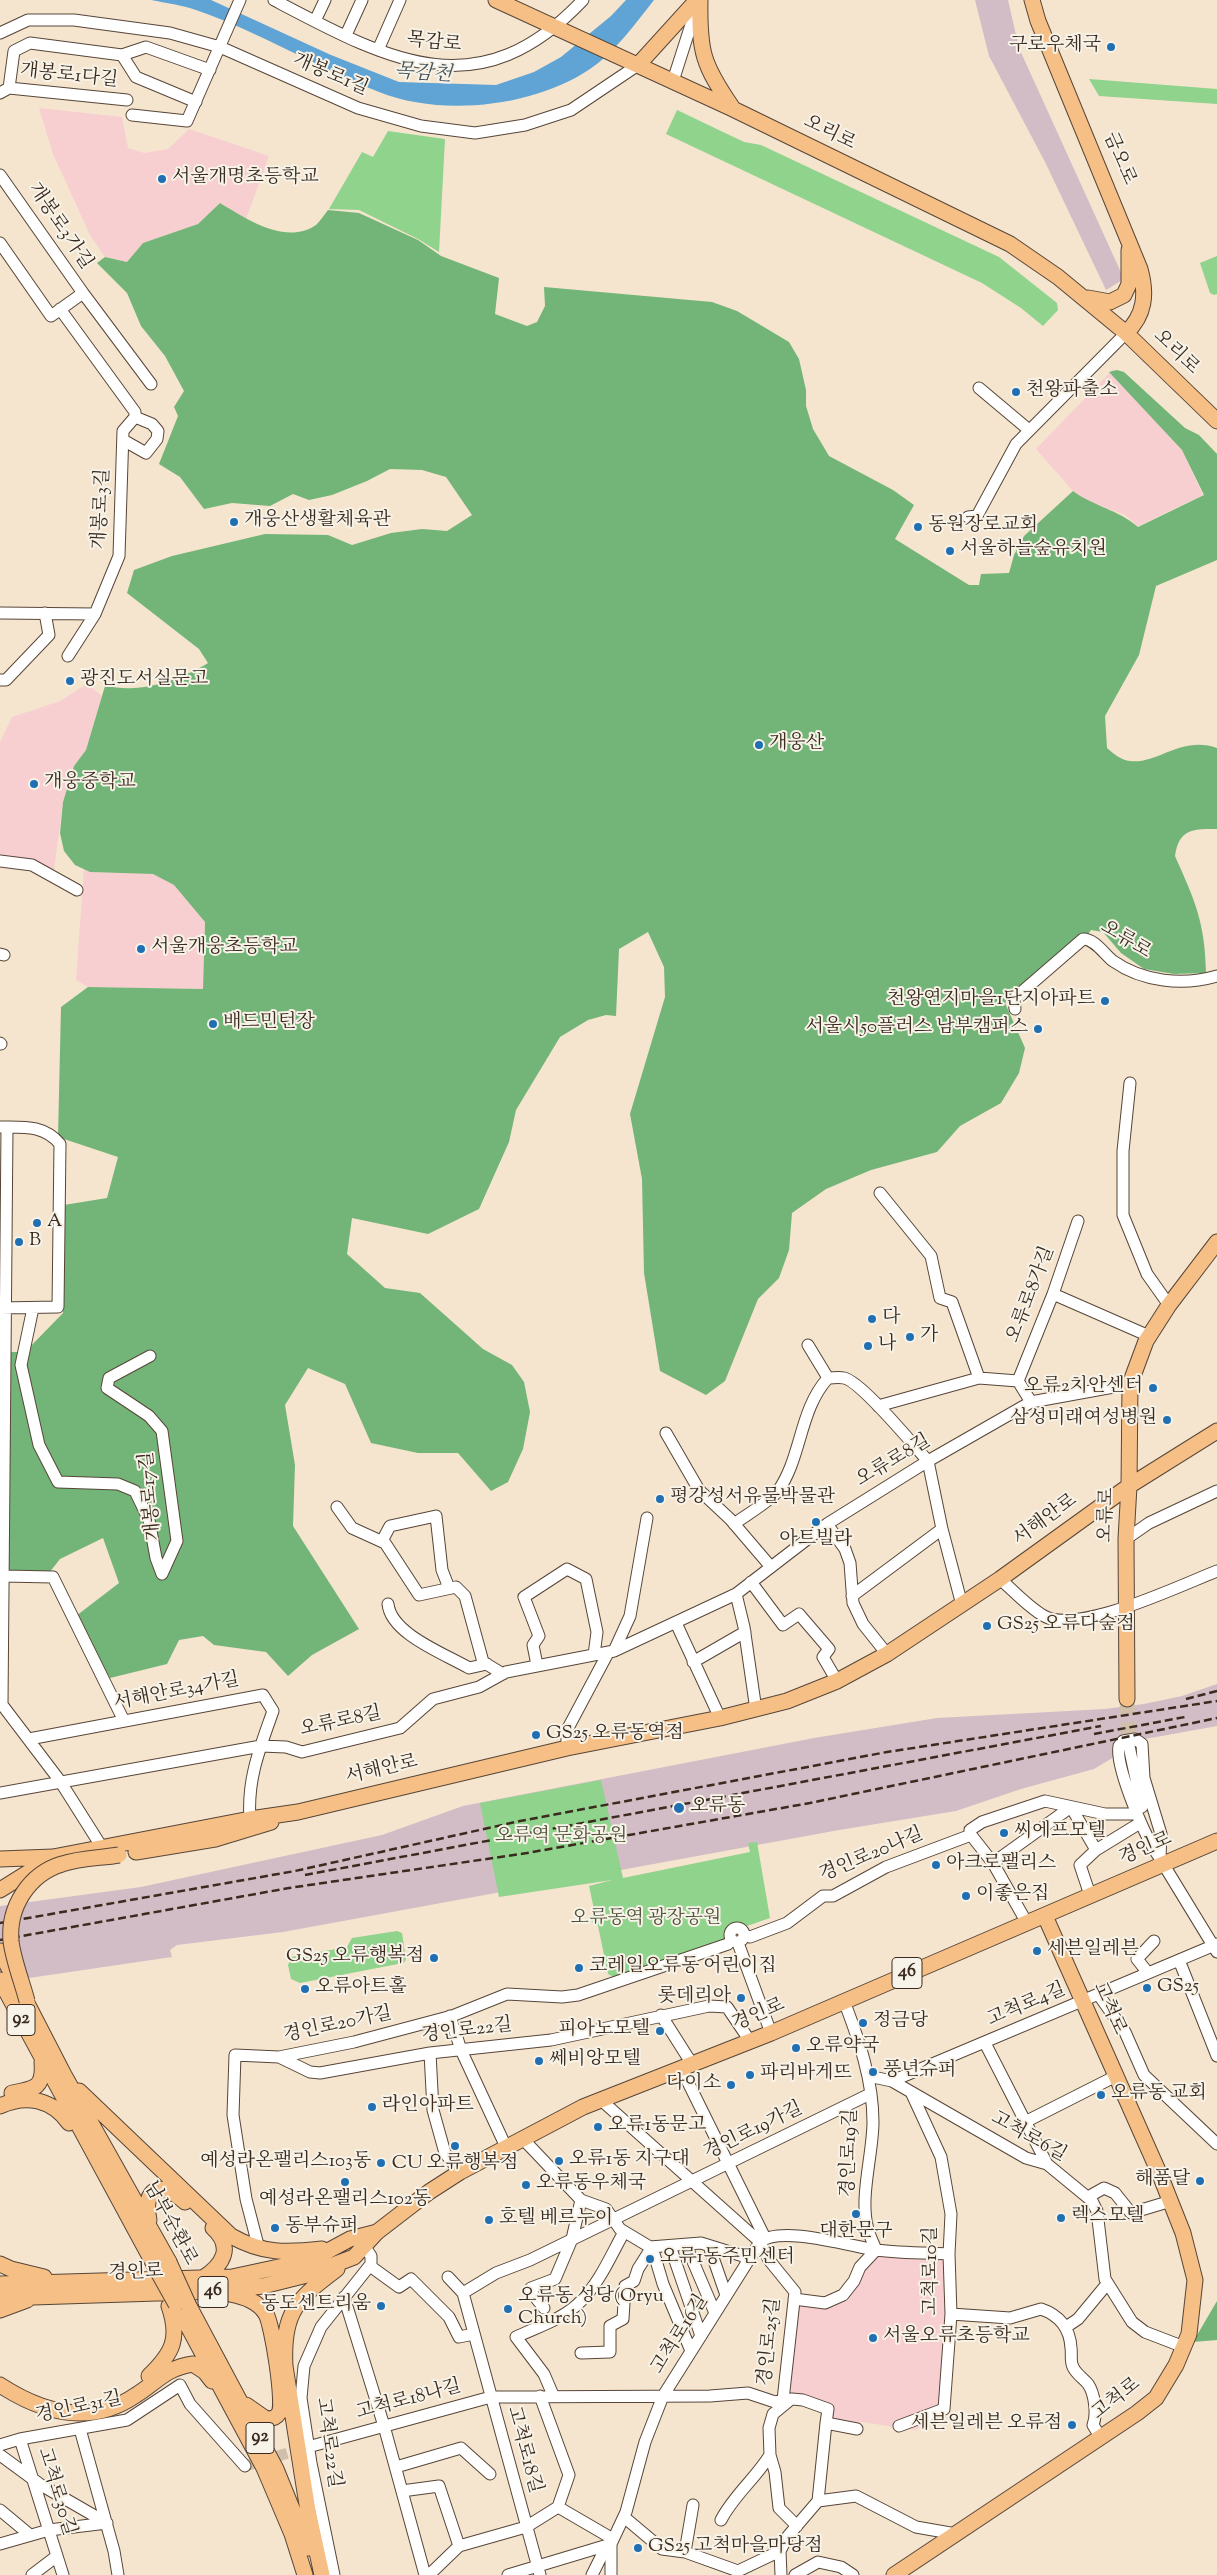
<!DOCTYPE html>
<html>
<head>
<meta charset="utf-8">
<style>
  body { margin:0 }
  canvas { display:block; background:#f5e4ce }
</style>
</head>
<body>
<canvas width="1217" height="2575"></canvas>
<script>
const g = document.querySelector('canvas').getContext('2d');
g.lineJoin = 'round';
function fill(path, color) { g.fillStyle = color; g.fill(path, 'evenodd'); }
function strokePath(path, color, width, dash) { g.strokeStyle = color; g.lineWidth = width; g.lineCap = dash ? 'butt' : 'round'; g.setLineDash(dash || []); g.stroke(path); }
function drawText(font, color, halo, rows, align = 'center') {
  g.font = font + ' "Sorts Mill Goudy","Noto Serif KR",serif'; g.lineWidth = 4; g.setLineDash([]); g.textBaseline = 'middle'; g.strokeStyle = halo; g.fillStyle = color; for (const [text, x, y, turn = 0] of rows) {
    g.save(); g.translate(x, y); g.rotate((+turn || 0) * Math.PI / 180); g.textAlign = isNaN(turn) ? turn : align; if (halo) g.strokeText(text, 0, 0); g.fillText(text, 0, 0); g.restore();
  }
}
const built = new Path2D(`
  M39,108L122,117L128,148L144,153L168,149L189,129L269,156L246,219L220,203L198,224L143,243L127,262L105,257L90,235L53,154Z
  M1113,369L1182,450L1203,495L1138,526L1125,515L1083,499L1073,491L1036,449Z
  M87,684L102,696L86,750L74,766L63,802L53,877L0,861V742L12,717L60,701Z
  M84,869L90,872L153,874L174,885L205,922L203,989L88,987L76,980Z
  M876,2250L949,2254L944,2409L916,2430L861,2422L858,2427L829,2422L830,2408L808,2396L790,2395L800,2302L843,2295Z`);
const industrial = new Path2D(`
  M975,0H1008L1019,48L1124,279L1106,290L1045,162L989,56Z
  M1217,1684V1726L1112,1745L1114,1757L1094,1769L1021,1789L956,1811L839,1830L283,1932L177,1945L170,1950L172,1957L29,1978L0,1977V1906L141,1887L382,1835L463,1806L814,1738L937,1718L1105,1709L1144,1704L1182,1696Z`);
const green = new Path2D(`
  M1089,79L1217,89V104L1099,96Z
  M677,110L744,142L761,145L999,257L1057,303L1058,310L1043,326L1021,308L982,283L666,134Z
  M388,131L445,139L439,252L418,239L359,210L329,209L362,152L373,157Z
  M1217,256V294L1214,295L1210,293L1200,263Z
  M601,1780L623,1878L750,1852L748,1843L757,1842L770,1918L744,1927L738,1924L730,1926L725,1933L726,1942L615,1978L608,1974L598,1926L587,1918L595,1914L589,1886L612,1880L499,1897L480,1803Z
  M397,1931L402,1933L406,1960L403,1963L300,1983L291,1979L288,1965L291,1957L347,1947L352,1938Z`);
const forest = new Path2D(`
  M220,203C245,218 286,246 316,225C320,221 324,215 328,210L359,213L418,240L441,256L499,278L495,314L527,326L537,322L545,306L544,287L712,302L737,311L789,342L799,359L806,390V406L813,429L829,456L893,490L914,505L895,539L969,585H979L981,574L1009,573L1014,555L1024,536L1073,491C1093,506 1119,510 1138,527L1204,495L1182,450L1109,372L1117,370L1124,372L1185,428L1199,435L1217,454V560L1156,586L1139,655L1105,716L1107,748C1114,754 1121,760 1130,761C1156,765 1182,735 1217,748V829C1194,829 1179,828 1175,856C1195,901 1205,922 1206,973L1174,974L1144,969L1121,953L1103,932L1091,930L1087,936L1005,1003L1025,1048L1019,1073L1001,1103L960,1126L937,1152L871,1170L826,1189L792,1213L789,1250L779,1278L758,1299L725,1381L706,1395L660,1371L644,1273L642,1179L630,1114L665,997L664,967L648,932L619,949L616,1016L606,1015L588,1020L560,1037L516,1110L509,1142L479,1209L428,1234L352,1218L347,1254L385,1288L420,1293L483,1349L512,1365L524,1382L530,1412L523,1449L508,1482L491,1491L458,1453H418L371,1443L345,1384L308,1368L285,1405L295,1465L293,1526L359,1629L312,1655L288,1676L266,1652L214,1645L203,1636L179,1640L167,1664L110,1678L76,1616L119,1583L103,1538L60,1559L49,1573L3,1571L5,1352H25L63,1313L64,1205L107,1198L118,1157L58,1137L61,1007L88,987L203,989L205,922L174,885L153,874L90,872L75,865L64,851L60,833L63,802L74,766L86,750L105,686C114,687 124,689 133,688C158,687 187,676 208,663L199,649L127,593L134,570L172,556L265,534L328,535L352,545L391,533L422,529L447,531L472,515L446,477L422,470L390,469L367,481L332,495L309,500L293,494L270,506L232,503L204,509L180,477L159,464L178,416L174,407L184,391L165,356L141,326L127,293L97,263L105,257L127,262L143,243L198,224Z
  M1217,2301V2340L1193,2342Z`);
const water = new Path2D(`
  M151,0H211L331,55L399,82L496,85L534,72L561,57L611,16L626,0H654C635,24 615,52 590,69C534,107 441,117 379,92C317,67 259,32 196,10C182,5 166,3 151,0Z`);
const minorTunnel = new Path2D(`
  M245,2466L305,2448`);
const majorTunnel = new Path2D(`
  M1127,1699L1129,1746`);
const minor = new Path2D(`
  M274,0C388,60 478,111 583,0
  M315,21L325,0
  M0,33L28,20H74L170,33L220,47L358,108L421,126L475,133L525,125L571,110L638,65
  M346,35L362,0
  M378,50L400,0
  M122,55L136,77L196,102
  M673,81L697,6
  M9,88L14,51L30,43L122,55L146,47L210,70
  M0,93L9,88L127,100
  M132,115L187,121L240,0
  M0,175L83,293L51,316L0,243
  M83,293L151,384
  M60,309L135,412V417L123,431L119,556L95,614L68,656
  M979,388L1029,430
  M123,440L146,453L157,439L158,431L152,424L135,417
  M968,517L977,516L1016,444L1126,333
  M0,613L95,614
  M0,680H6L49,635L45,613
  M0,861L32,865L77,890
  M0,954L4,955
  M1015,1009L1014,1000L1016,997L1083,939C1095,939 1104,954 1113,961C1143,982 1183,986 1217,976
  M0,1043L1,1044
  M1130,1083L1123,1151V1215L1147,1274L1169,1305
  M880,1193L931,1256L940,1298L952,1302L979,1378
  M1053,1294L1149,1336
  M0,1308L58,1307L60,1144C44,1125 24,1127 1,1127
  M33,1308L21,1365L39,1445L58,1482L118,1484L135,1491L149,1520L156,1558L162,1574L177,1541L162,1431L149,1416L107,1388L109,1378L150,1356
  M808,1345L828,1378
  M1018,1381L1053,1294L1078,1221
  M878,1406L979,1378L1018,1381L1031,1402
  M666,1433L699,1490L730,1519L771,1567
  M928,1461L942,1529L962,1605
  M337,1507L352,1528L385,1543L419,1595L456,1587L465,1596L483,1662L503,1674
  M734,1524C746,1515 769,1502 778,1491C802,1457 799,1410 828,1378C833,1378 839,1377 844,1378C862,1382 913,1445 928,1461
  M827,1524L845,1549L850,1563L853,1603L863,1624L887,1654
  M1126,1539L1149,1523L1217,1491
  M382,1541L390,1526L436,1516L442,1570L449,1588
  M3,1576L53,1577L124,1721
  M1000,1579C1014,1591 1028,1607 1044,1616C1078,1635 1181,1585 1217,1571
  M751,1582L783,1625L799,1614L829,1649L823,1657L837,1681
  M736,1594L744,1627L756,1710
  M852,1596L942,1529
  M388,1604C391,1634 445,1654 469,1668L487,1664
  M676,1623L720,1718
  M614,1651L630,1616L647,1518
  M693,1662L745,1632
  M537,1665L533,1645L539,1636L524,1597L567,1569L586,1579L597,1632L594,1655
  M0,1702L60,1781L103,1849
  M2,1704L7,1127
  M29,1739L263,1695L273,1711C260,1748 247,1779 250,1819
  M1135,1739L1142,1744L1144,1778L1161,1834L1160,1858C1146,1840 1115,1767 1119,1746L1123,1741Z
  M1129,1746L1142,1807
  M567,1748V1730L608,1653
  M0,1793L261,1746L286,1747L302,1752L400,1728L433,1699L479,1687L506,1672L614,1651L736,1594L827,1524L928,1461L1031,1402L1130,1384
  M971,1835L993,1863L1027,1923
  M1159,1857L1217,1952
  M993,1863L1071,1807L1096,1850
  M1090,1895L1080,1865L1096,1850L1140,1823
  M730 1935a7 7 0 1 1 14 0a7 7 0 1 1-14 0Z
  M744,1935L750,1937L787,1923L823,1896H833L886,1867L971,1835L970,1830L982,1822L1045,1801L1105,1814H1137
  M738,1943L771,2033
  M1179,1960L1217,2056
  M1148,1973L1137,1959L1154,1941
  M1098,1994L1125,2032L1144,2075L1217,2144
  M661,2015L692,2064
  M450,2016L461,2050L506,2147
  M985,2043L1047,2164
  M430,2053L433,2110L445,2153L460,2172
  M279,2057L310,2072L320,2073L430,2053L551,2040L709,2006L727,2007L750,2041
  M681,2068L765,2238
  M868,2076L892,2081L1026,2158L1047,2164L1092,2201L1097,2211L1105,2279L1132,2322L1145,2332L1184,2347
  M892,2081L1217,1944
  M601,2100L760,2242L769,2260L795,2292L783,2400
  M1025,2122L1116,2076
  M522,2138L581,2200L606,2209L620,2229L650,2247L701,2243L743,2256L748,2261
  M1088,2197L1104,2188L1115,2193L1131,2213L1171,2201
  M686,2245L715,2313
  M670,2246L701,2336
  M709,2246L726,2295
  M652,2247L663,2284L691,2351
  M259,2249L246,2199L233,2115L235,2055L279,2057L354,2042L452,2016L507,1994L562,1997L578,1995L728,1944L731,1940
  M370,2266L399,2287L411,2279L449,2317L459,2337L474,2334
  M448,2277L463,2293
  M344,2297L384,2426L425,2575
  M794,2299L825,2303L843,2295L854,2281L860,2267L876,2250C873,2242 868,2233 867,2225C860,2196 873,2152 873,2122C873,2080 859,2040 844,2001
  M544,2308L531,2292V2288L555,2279L572,2239L581,2200
  M951,2314L1010,2318L1041,2309C1059,2315 1070,2328 1071,2348C1072,2354 1070,2361 1073,2367C1076,2374 1084,2379 1088,2384C1095,2394 1097,2415 1093,2425L1101,2438
  M1066,2327L1078,2319L1107,2284
  M581,2353L610,2352V2326L623,2319L625,2286L634,2281L638,2269L652,2247
  M553,2395L544,2374L516,2337C537,2327 564,2319 581,2301C600,2282 611,2255 624,2232
  M790,2400L773,2414L769,2428L770,2455L775,2472L779,2508L797,2526
  M899,2426L944,2409L951,2314L949,2254L951,2214L941,2157L911,2092
  M80,2429L114,2551L118,2575
  M20,2439L63,2575
  M0,2445L20,2439L127,2420L180,2385L190,2404L245,2466
  M308,2447L491,2397L710,2396L748,2393L775,2402L792,2399L803,2400L828,2409L826,2423L857,2429
  M0,2455L41,2485L107,2523
  M396,2467L461,2448L490,2474
  M402,2491L439,2486L459,2546
  M818,2501L856,2496L916,2527L956,2534
  M558,2507L613,2539
  M0,2510L30,2535
  M624,2517L662,2549L685,2552L738,2571L780,2551
  M721,2520C734,2495 755,2479 770,2455
  M0,2544L49,2530L107,2523
  M685,2552L693,2505
  M32,2575L57,2556
  M334,2575L311,2463L301,2398L304,2366L321,2327L371,2264V2256L365,2247
  M429,2575L459,2546L526,2527L558,2507L569,2475L540,2396
  M508,2575L611,2544
  M540,2575L463,2293L496,2273L530,2260L870,2094
  M592,2575L606,2547
  M611,2575V2544L626,2512L645,2442L663,2396L760,2242C780,2225 850,2246 876,2250C900,2253 925,2253 949,2254
  M781,2575L780,2551L788,2536L818,2501L826,2423
  M795,2575L818,2562L841,2567L853,2575`);
const major = new Path2D(`
  M496,0L733,109L1010,244L1058,277L1126,333L1217,421
  M700,0C699,52 703,65 732,107
  M1032,0L1038,21L1140,269C1147,294 1145,315 1126,333
  M638,65L697,0
  M1088,298L1110,302L1124,295L1129,284V250
  M1127,1699L1126,1539L1129,1486L1130,1384L1146,1341L1169,1305L1217,1242
  M136,1852L215,1839L271,1822
  M0,1859L53,1857L250,1819L298,1812L567,1748L720,1718L787,1701L837,1681L887,1654L1000,1579L1129,1486L1217,1431
  M0,1890L53,1857
  M0,1951L64,2075L169,2262
  M0,1980L157,2270
  M79,2091L231,2236C263,2254 286,2253 322,2249
  M12,2093C35,2089 44,2088 42,2062
  M0,2106C26,2094 52,2099 69,2123
  M149,2220C142,2186 162,2181 185,2202
  M0,2264L11,2269L44,2277
  M203,2278C223,2265 234,2247 213,2228
  M0,2284L232,2277L311,2260L350,2239L377,2232
  M230,2294C244,2297 258,2301 266,2314C272,2324 285,2404 279,2413C276,2418 272,2419 266,2419L246,2405
  M0,2296L33,2297L219,2291L263,2286L307,2275L354,2257L377,2232L429,2192L460,2172L583,2107L771,2033L1217,1841
  M176,2304L264,2468L292,2534L305,2575
  M189,2306L276,2469L308,2548
  M0,2310L27,2300
  M149,2376C173,2353 180,2338 169,2306
  M0,2385C43,2413 91,2426 136,2395C158,2381 166,2368 193,2364L205,2372L212,2381
  M322,2575L308,2511L285,2366C282,2312 297,2299 337,2269
  M894,2575L1137,2413L1156,2398L1176,2365L1189,2334L1195,2280L1183,2233L1160,2175L1045,1916`);
const rail = new Path2D(`
  M1186,1699L1217,1691
  M1094,1734L1185,1717
  M305,1875L1101,1726
  M0,1923L295,1871L520,1821L887,1752L1217,1701
  M0,1940L289,1888L527,1853L810,1803L1217,1718`);
const majorBridge = new Path2D(`
  M27,2001C22,1982 13,1959 11,1941C8,1907 29,1874 62,1864C80,1858 101,1858 119,1855
  M169,2262L189,2306
  M157,2270L176,2304`);
const markers = [
  [1111,47,5,"#1f6fb2"],
  [162,179,5,"#1f6fb2"],
  [1016,392,5,"#1f6fb2"],
  [234,522,5,"#1f6fb2"],
  [918,527,5,"#1f6fb2"],
  [950,551,5,"#1f6fb2"],
  [70,681,5,"#1f6fb2"],
  [759,745,5,"#1f6fb2"],
  [34,784,5,"#1f6fb2"],
  [141,949,5,"#1f6fb2"],
  [1105,1001,5,"#1f6fb2"],
  [213,1024,5,"#1f6fb2"],
  [1038,1029,5,"#1f6fb2"],
  [37,1223,5,"#1f6fb2"],
  [19,1242,5,"#1f6fb2"],
  [872,1319,5,"#1f6fb2"],
  [910,1337,5,"#1f6fb2"],
  [868,1346,5,"#1f6fb2"],
  [1153,1388,5,"#1f6fb2"],
  [1167,1420,5,"#1f6fb2"],
  [660,1499,5,"#1f6fb2"],
  [816,1522,5,"#1f6fb2"],
  [987,1626,5,"#1f6fb2"],
  [536,1735,5,"#1f6fb2"],
  [679,1808,6,"#1f6fb2"],
  [1004,1833,5,"#1f6fb2"],
  [936,1865,5,"#1f6fb2"],
  [966,1896,5,"#1f6fb2"],
  [1037,1951,5,"#1f6fb2"],
  [434,1958,5,"#1f6fb2"],
  [579,1968,5,"#1f6fb2"],
  [1147,1988,5,"#1f6fb2"],
  [305,1989,5,"#1f6fb2"],
  [741,1998,5,"#1f6fb2"],
  [863,2023,5,"#1f6fb2"],
  [660,2031,5,"#1f6fb2"],
  [796,2048,5,"#1f6fb2"],
  [539,2061,5,"#1f6fb2"],
  [873,2072,5,"#1f6fb2"],
  [750,2075,5,"#1f6fb2"],
  [731,2085,5,"#1f6fb2"],
  [1101,2095,5,"#1f6fb2"],
  [372,2107,5,"#1f6fb2"],
  [598,2127,5,"#1f6fb2"],
  [455,2146,5,"#1f6fb2"],
  [559,2161,5,"#1f6fb2"],
  [381,2163,5,"#1f6fb2"],
  [1200,2181,5,"#1f6fb2"],
  [345,2182,5,"#1f6fb2"],
  [526,2185,5,"#1f6fb2"],
  [856,2214,5,"#1f6fb2"],
  [1061,2218,5,"#1f6fb2"],
  [489,2220,5,"#1f6fb2"],
  [275,2228,5,"#1f6fb2"],
  [650,2259,5,"#1f6fb2"],
  [381,2306,5,"#1f6fb2"],
  [508,2309,5,"#1f6fb2"],
  [873,2338,5,"#1f6fb2"],
  [1072,2425,5,"#1f6fb2"],
  [638,2548,5,"#1f6fb2"]
];
const shields = [
  [907,1973,30],
  [21,2020,28],
  [213,2292,30],
  [260,2438,28]
];
const shieldNames = [
  ["46",907,1973],
  ["92",21,2020],
  ["46",213,2292],
  ["92",260,2438]
];
const streetNames = [
  ["목감로",434,44,6],
  ["개봉로1길",330,76,23],
  ["개봉로1다길",69,77,6],
  ["오리로",829,134,26],
  ["금오로",1118,159,67],
  ["개봉로3가길",59,227,56],
  ["오리로",1175,353,44],
  ["개봉로3길",103,509,-87],
  ["오류로",1125,941,31],
  ["오류로8가길",1032,1295,-69],
  ["오류로8길",894,1462,-31],
  ["개봉로17길",152,1496,-95],
  ["오류로",1108,1515,-88],
  ["서해안로",1046,1521,-36],
  ["서해안로34가길",177,1693,-11],
  ["오류로8길",341,1723,-12],
  ["서해안로",382,1771,-13],
  ["경인로",1146,1850,-23],
  ["경인로20나길",872,1856,-23],
  ["고척로4길",1027,2006,-23],
  ["고척로",1108,2009,66],
  ["경인로",759,2016,-23],
  ["경인로20가길",338,2026,-12],
  ["경인로22길",467,2032,-7],
  ["경인로19가길",754,2132,-26],
  ["고척로6길",1028,2138,29],
  ["경인로19길",851,2153,-88],
  ["남부순환로",169,2224,62],
  ["고척로10길",933,2271,-90],
  ["경인로",136,2274,-2],
  ["고척로16길",681,2335,-58],
  ["경인로25길",771,2342,-84],
  ["고척로",1117,2400,-38],
  ["고척로18나길",409,2401,-15],
  ["경인로31길",79,2409,-12],
  ["고척로22길",327,2443,82],
  ["고척로18길",523,2450,75],
  ["고척로30길",55,2492,73]
];
const poiNames = [
  ["구로우체국",1101,47,"right"],
  ["서울개명초등학교",172,179],
  ["천왕파출소",1026,392],
  ["개웅산생활체육관",244,522],
  ["동원장로교회",928,527],
  ["서울하늘숲유치원",960,551],
  ["광진도서실문고",80,681],
  ["개웅산",769,745],
  ["개웅중학교",44,784],
  ["서울개웅초등학교",151,949],
  ["천왕연지마을1단지아파트",1095,1001,"right"],
  ["배드민턴장",223,1024],
  ["서울시50플러스 남부캠퍼스",1028,1029,"right"],
  ["A",47,1223],
  ["B",29,1242],
  ["다",882,1319],
  ["가",920,1337],
  ["나",878,1346],
  ["오류2치안센터",1143,1388,"right"],
  ["삼성미래여성병원",1157,1420,"right"],
  ["평강성서유물박물관",670,1499],
  ["아트빌라",816,1541,"center"],
  ["GS25 오류다숲점",997,1626],
  ["GS25 오류동역점",546,1735],
  ["오류동",690,1808],
  ["씨에프모텔",1014,1833],
  ["아크로팰리스",946,1865],
  ["이좋은집",976,1896],
  ["세븐일레븐",1047,1951],
  ["GS25 오류행복점",424,1958,"right"],
  ["코레일오류동 어린이집",589,1968],
  ["GS25",1157,1988],
  ["오류아트홀",315,1989],
  ["롯데리아",731,1998,"right"],
  ["정금당",873,2023],
  ["피아노모텔",650,2031,"right"],
  ["오류약국",806,2048],
  ["쎄비앙모텔",549,2061],
  ["풍년슈퍼",883,2072],
  ["파리바게뜨",760,2075],
  ["다이소",721,2085,"right"],
  ["오류동 교회",1111,2095],
  ["라인아파트",382,2107],
  ["오류1동문고",608,2127],
  ["오류1동 지구대",569,2161],
  ["예성라온팰리스103동",371,2163,"right"],
  ["CU 오류행복점",455,2165,"center"],
  ["해품달",1190,2181,"right"],
  ["오류동우체국",536,2185],
  ["예성라온팰리스102동",345,2201,"center"],
  ["렉스모텔",1071,2218],
  ["호텔 베르누이",499,2220],
  ["동부슈퍼",285,2228],
  ["대한문구",856,2233,"center"],
  ["오류1동주민센터",660,2259],
  ["오류동 성당(Oryu",518,2298],
  ["Church)",518,2320],
  ["동도센트리움",371,2306,"right"],
  ["서울오류초등학교",883,2338],
  ["세븐일레븐 오류점",1062,2425,"right"],
  ["GS25 고척마을마당점",648,2548]
];
const parkNames = [
  ["오류역 문화공원",561,1838],
  ["오류동역 광장공원",646,1920]
];
const waterNames = [
  ["목감천",423,75,4]
];
fill(built, '#f7cfd1');
fill(industrial, '#d2bdc6');
fill(green, '#8fd38c');
fill(forest, '#73b578');
fill(water, '#5fa4d4');
strokePath(minorTunnel, '#d0bfab', 11, [11, 5.5]);
strokePath(majorTunnel, '#d0bfab', 15, [15, 8]);
strokePath(minor, '#574638', 13);
strokePath(major, '#574638', 17);
strokePath(minor, '#fff', 11);
strokePath(major, '#f5bf86', 15);
strokePath(rail, '#3b2a1e', 2.5, [8, 4]);
strokePath(majorBridge, '#574638', 17, []);
strokePath(majorBridge, '#f5bf86', 15);
for (const [x, y, r, color] of markers) { const dot = new Path2D(); dot.arc(x, y, r, 0, 2 * Math.PI); g.fillStyle = color; g.fill(dot); strokePath(dot, '#f7f3e8', 2); }
for (const [x, y, w] of shields) { const box = new Path2D(); box.roundRect(x - w / 2, y - 15.5, w, 31, 4); g.fillStyle = '#f7f3e8'; g.fill(box); strokePath(box, '#3b2a1e', 1); }
drawText('bold 18px', '#3b2a1e', null, shieldNames);
drawText('19px', '#3b2a1e', '#f7f3e8', streetNames);
drawText('19px', '#3b2a1e', '#f7f3e8', poiNames, 'left');
drawText('19px', '#50543a', '#f7f3e8', parkNames);
drawText('italic 20px', '#48555e', '#f7f3e8', waterNames);
</script>
</body>
</html>
